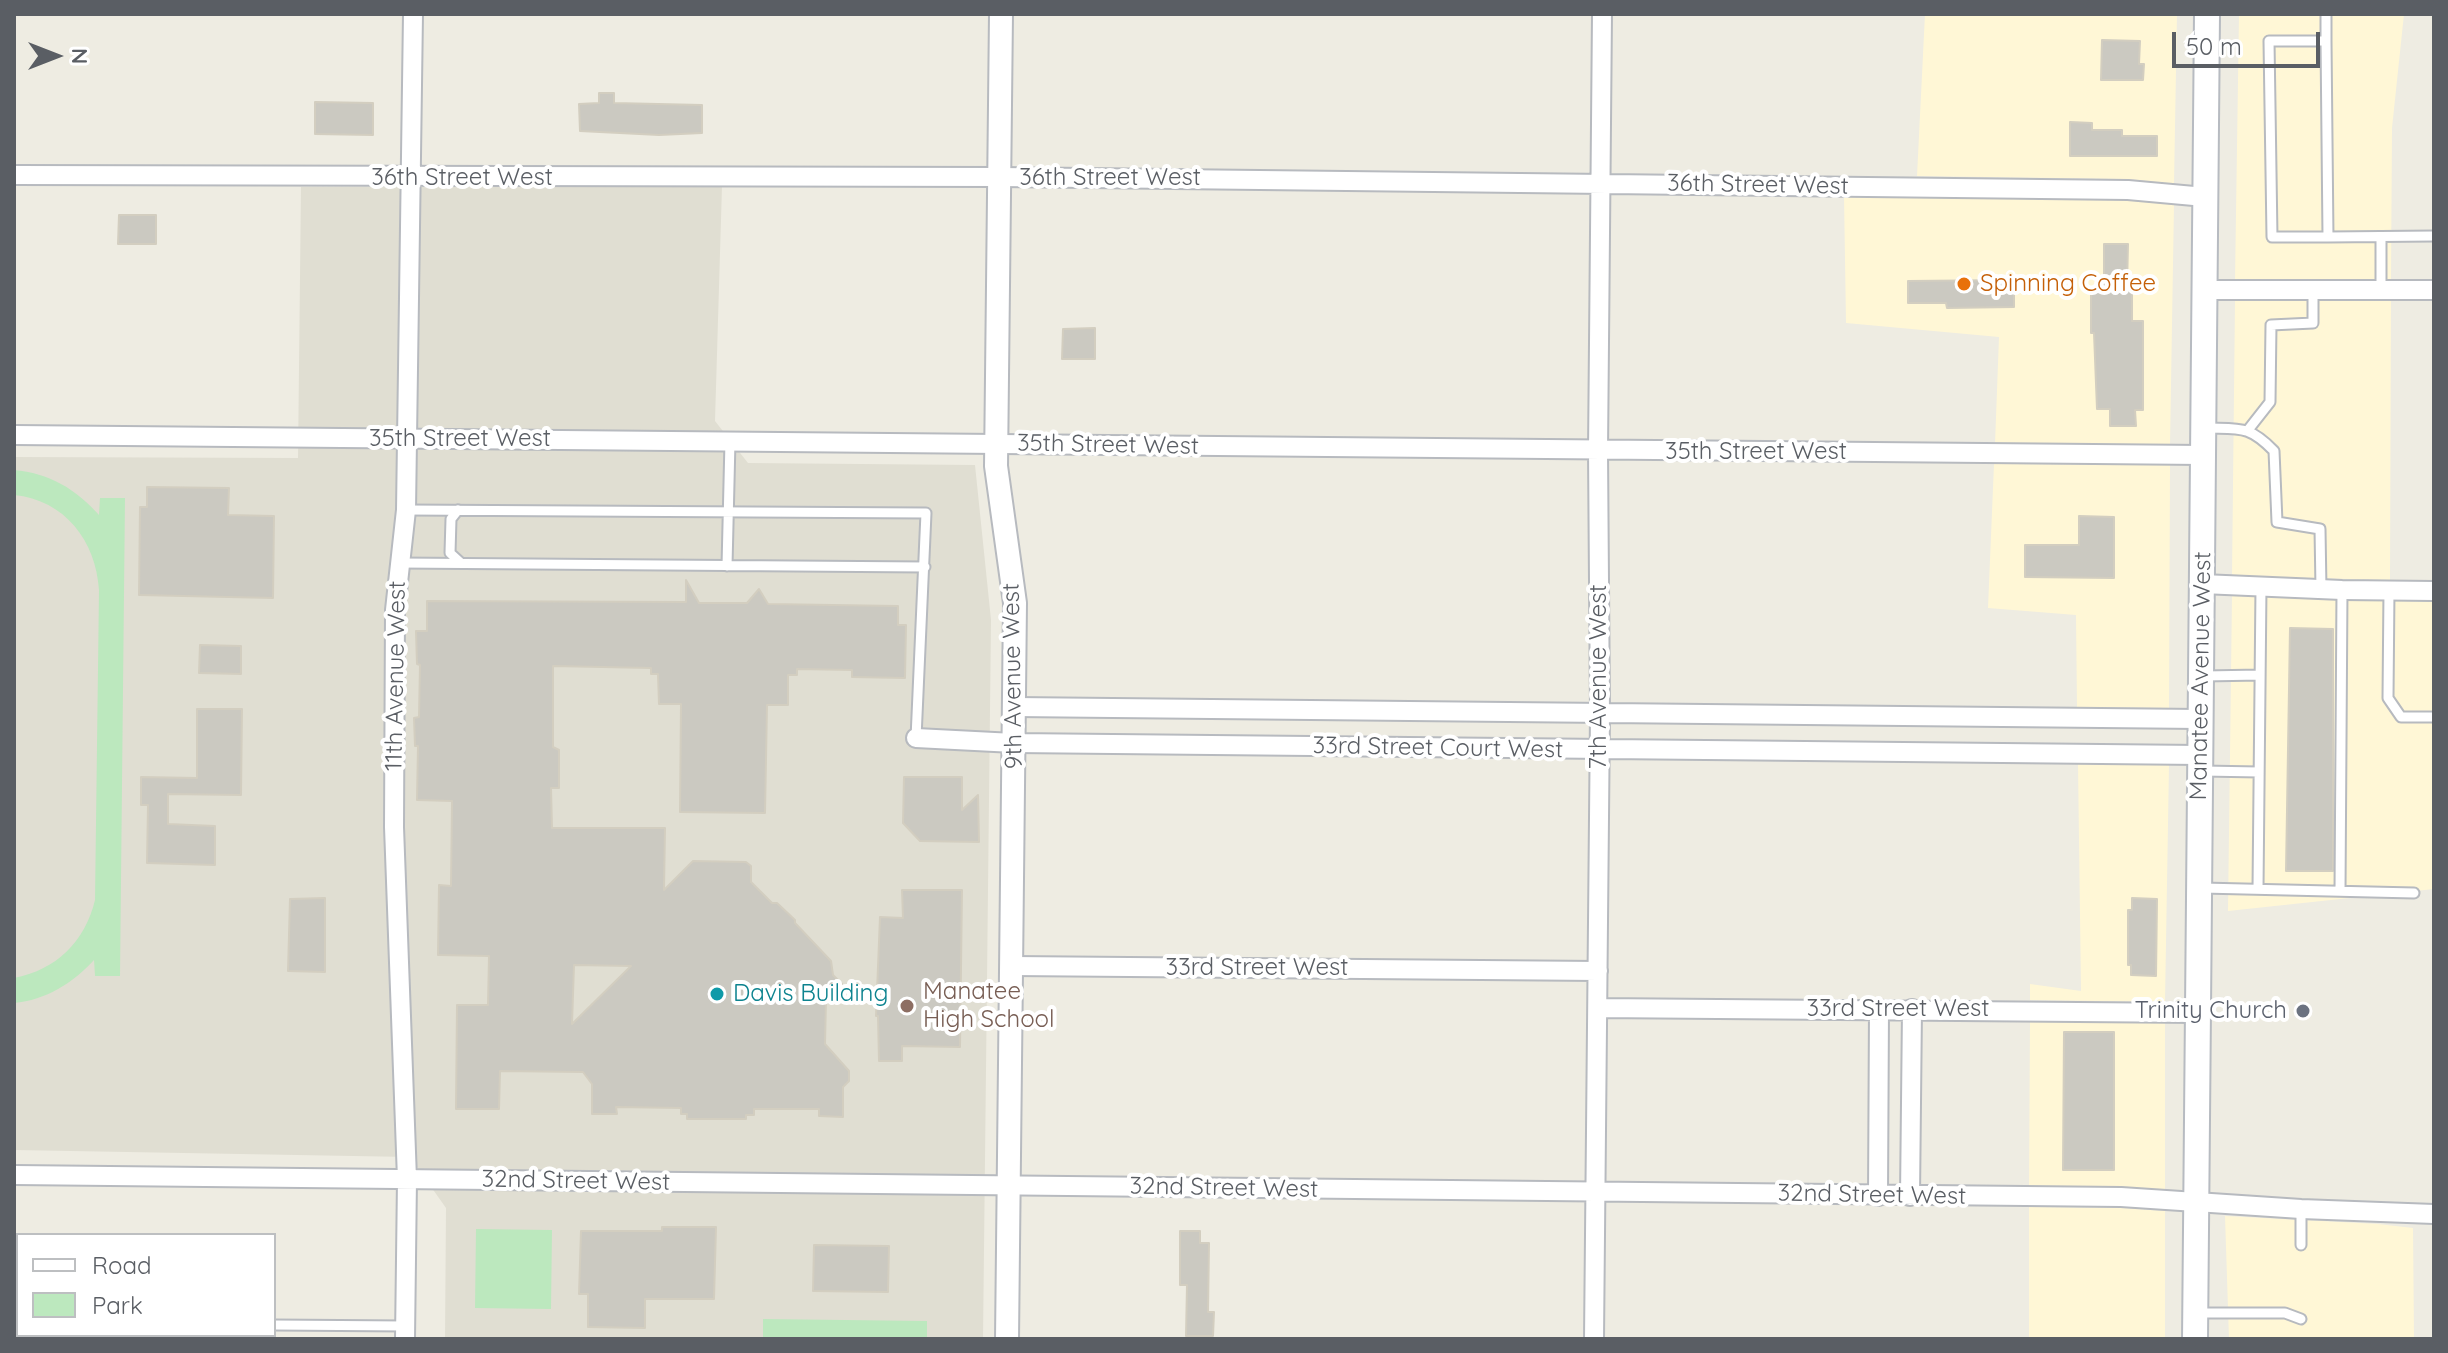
<!DOCTYPE html>
<html>
<head>
<meta charset="utf-8">
<style>
  body { margin:0 }
  #map { position:relative; width:2448px; height:1353px; overflow:hidden; background:#eeece2; font-family:Quicksand,sans-serif }
  canvas { display:block }
  .frame { position:absolute; inset:0; border:16px solid #5a5e64; pointer-events:none }
  .legend { position:absolute; left:16px; top:1233px; width:260px; height:104px; box-sizing:border-box; background:#fff; border:2px solid #bdbfc1; margin:0; padding:10px 14px; list-style:none; font-size:24px; color:#5a5e64 }
  .legend li { display:flex; align-items:center; gap:16px; height:40px }
  .legend b { width:40px; border:2px solid #bdbfc1 }
  .north { position:absolute; left:16px; top:16px; width:80px; height:80px; -webkit-text-stroke:6px #fff; paint-order:stroke; rotate:90deg; font-size:22px; font-weight:700; line-height:32px; text-align:center; color:#5a5e64 }
  .north::after { content:''; display:block; margin:auto; width:28px; height:36px; background:#5a5e64; clip-path:polygon(50% 0,100% 100%,50% 72%,0 100%) }
  .scale { position:absolute; left:2172px; top:32px; width:148px; height:36px; box-sizing:border-box; border:4px solid #5a5e64; border-top:0; padding-left:10px; font-size:24px; line-height:28px; white-space:nowrap; color:#5a5e64; -webkit-text-stroke:6px #fff; paint-order:stroke }
</style>
</head>
<body>
<div id="map">
<canvas width="2448" height="1353"></canvas>
<div class="frame"></div>
<ul class="legend">
<li><b style="height:10px;background:#fff"></b>Road</li>
<li><b style="height:22px;background:#bce8be"></b>Park</li>
</ul>
<div class="north">N</div>
<div class="scale">50 m</div>
</div>
<script>
const g = document.querySelector('canvas').getContext('2d');
g.lineJoin = 'round';
function fill(path, color) { g.fillStyle = color; g.fill(path, 'evenodd'); }
function strokePath(path, color, width, dash) { g.strokeStyle = color; g.lineWidth = width; g.lineCap = dash ? 'butt' : 'round'; g.setLineDash(dash || []); g.stroke(path); }
function drawText(font, color, halo, rows, align = 'center') {
  g.font = font + ' Quicksand,sans-serif'; g.lineWidth = 8; g.setLineDash([]); g.textBaseline = 'middle'; g.strokeStyle = halo; g.fillStyle = color; for (const [text, x, y, turn = 0] of rows) {
    g.save(); g.translate(x, y); g.rotate((+turn || 0) * Math.PI / 180); g.textAlign = isNaN(turn) ? turn : align; if (halo) g.strokeText(text, 0, 0); g.fillText(text, 0, 0); g.restore();
  }
}
const commercial = new Path2D(`
  M1925,14H2177L2174,184L2128,179L1917,176Z
  M2239,14H2404L2392,128L2391,279L2235,280Z
  M1844,196L2127,200L2174,204L2170,445L1995,444L1999,337L1846,323Z
  M2391,300L2390,580L2232,576L2235,301Z
  M1994,464L2170,465L2169,708L2077,707L2076,615L1988,608Z
  M2232,596L2434,602V889L2228,911Z
  M2078,764L2169,765L2165,1002L2030,1000V984L2081,991Z
  M2030,1021L2165,1022V1191L2121,1187H2029Z
  M2029,1207L2121,1208L2165,1211V1339H2029Z
  M2225,1216L2378,1224L2413,1228L2414,1339H2229Z`);
const education = new Path2D(`
  M722,186L715,421L748,463L975,465L991,620L983,1339H445L446,1208L410,1157L14,1150V457L298,458L301,187Z`);
const green = new Path2D(`
  M14,470C49,473 76,489 99,515L100,498H125L120,976H95L94,960C73,983 46,1000 14,1003V978C56,970 85,942 95,900L99,590C96,541 65,500 14,495Z
  M476,1229L552,1230L551,1309L475,1308Z
  M763,1319L927,1321V1339H763Z`);
const building = new Path2D(`
  M2102,40L2140,41L2139,64H2144L2143,80H2101Z
  M599,93H614V103L702,105V133L659,135L580,131L579,104L599,103Z
  M315,102L373,103V135L315,134Z
  M2070,122L2092,123V130H2122V136H2157V156H2070Z
  M119,215H156V244H118Z
  M2104,244H2128L2127,287H2132V321H2143V410H2135L2136,426H2110V409H2097L2094,333H2091V287H2104Z
  M2014,280V307L1947,308L1946,303H1908V281Z
  M1095,328V359H1062L1063,329Z
  M147,487L229,488L228,515L274,516L273,598L139,595L140,507H147Z
  M2079,516L2114,517V578L2025,577V545H2079Z
  M686,580L699,603H747L759,589L768,604L898,606V625H906L905,678L852,677V670L797,669V675H788V705H767L765,813L680,812L681,704H659L658,674H651V668L553,666V747L559,750V788H551L552,828H665L664,890L693,861L746,862L751,866V882L772,903H777L795,920V923L831,961L833,975L842,984L826,999L825,1044L849,1071V1081L843,1087V1117L819,1116V1109H754V1115H746V1119H687V1114H681V1108L616,1107L617,1114H592V1084L583,1072L500,1071L499,1109H456L457,1005H488L489,956L438,955L439,885L451,886L452,801L417,800L418,746H415L414,718L419,717L420,665L417,664L416,631H427V601L686,602ZM574,965L631,966L572,1024Z
  M2290,628L2333,629V871H2286Z
  M200,645L241,646V674L199,673Z
  M197,709H242L241,795L168,794V824L215,826V865L147,863L148,805H141V777L197,778Z
  M904,777H962V810L978,795L979,842L920,841L903,823Z
  M902,890H962L960,1047L902,1046V1061H879L878,1016H876L880,917L903,918Z
  M325,898V972L288,971L290,899Z
  M2132,898L2157,899L2156,976L2131,975V965H2128V910H2132Z
  M2064,1032H2114V1170H2063Z
  M662,1227H716L714,1299H645V1328L588,1327V1294H579L581,1231H662Z
  M1180,1231H1200V1243H1209L1208,1312H1214L1213,1336H1186L1187,1285H1180Z
  M814,1245L889,1246L888,1292L813,1291Z`);
const service = new Path2D(`
  M2326,14V41L2328,237H2272L2269,41H2326
  M2328,237L2434,236
  M2381,237V290
  M2206,428C2240,429 2249,425 2274,451L2277,522L2320,529L2321,589
  M2248,430L2270,402L2271,325L2313,323V290
  M406,510L926,513L916,738
  M458,510L451,519L450,553L461,563
  M399,563L925,567
  M727,566L730,441
  M2389,590L2388,698L2401,717H2434
  M2204,676L2260,675
  M2203,771L2259,772
  M2202,888L2414,893
  M2258,889L2261,587
  M2340,891L2342,590
  M2301,1245V1209
  M2198,1313H2285L2301,1319
  M14,1322H18
  M274,1325L405,1326`);
const minor = new Path2D(`
  M14,175L999,177L2128,190L2205,197
  M2204,290H2434
  M14,435L2203,455
  M2202,584L2342,590L2434,591
  M1014,707L2200,719
  M916,738L1014,743L2200,755
  M1012,966L1598,971
  M1598,1008L2198,1013
  M14,1175L2121,1197L2301,1209L2434,1214
  M1878,1196L1879,1009
  M1910,1196L1912,1009
  M405,1339L407,1179L394,827L395,610L406,510L413,14
  M1594,1339L1600,713L1598,451L1602,14`);
const tertiary = new Path2D(`
  M1001,14L996,466L1015,603L1007,1339`);
const secondary = new Path2D(`
  M2195,1339L2207,14`);
const markers = [
  [1964,284,8,"#e8710a"],
  [717,994,8,"#0f9aa8"],
  [907,1006,8,"#8d6e63"],
  [2303,1011,8,"#6b7280"]
];
const streetNames = [
  ["36th Street West",462,178],
  ["36th Street West",1110,178],
  ["36th Street West",1758,185,1],
  ["35th Street West",460,439],
  ["35th Street West",1108,445,1],
  ["35th Street West",1756,452],
  ["11th Avenue West",396,676,-89],
  ["9th Avenue West",1013,676,-91],
  ["Manatee Avenue West",2201,676,-89],
  ["7th Avenue West",1599,677,-90],
  ["33rd Street Court West",1438,748,1],
  ["33rd Street West",1257,968],
  ["33rd Street West",1898,1009],
  ["32nd Street West",576,1181,1],
  ["32nd Street West",1224,1188,1],
  ["32nd Street West",1872,1195,1]
];
const foodNames = [
  ["Spinning Coffee",1980,284]
];
const educationNames = [
  ["Manatee",923,992],
  ["High School",923,1020]
];
const cultureNames = [
  ["Davis Building",733,994]
];
const worshipNames = [
  ["Trinity Church",2287,1011]
];
fill(commercial, '#fff7d6');
fill(education, '#e0ded2');
fill(green, '#bce8be');
fill(building, '#cbc9c1');
strokePath(building, '#d3cec0', 2);
strokePath(service, '#b7babf', 13);
strokePath(minor, '#b7babf', 22);
strokePath(tertiary, '#b7babf', 26);
strokePath(secondary, '#b7bbc1', 28);
strokePath(service, '#fff', 9);
strokePath(minor, '#fff', 18);
strokePath(tertiary, '#fff', 22);
strokePath(secondary, '#fff', 24);
for (const [x, y, r, color] of markers) { const dot = new Path2D(); dot.arc(x, y, r, 0, 2 * Math.PI); g.fillStyle = color; g.fill(dot); strokePath(dot, '#fff', 3); }
drawText('24px', '#5a5e64', '#fff', streetNames);
drawText('24px', '#c56008', '#fff', foodNames, 'left');
drawText('24px', '#785e54', '#fff', educationNames, 'left');
drawText('24px', '#0d838f', '#fff', cultureNames, 'left');
drawText('24px', '#5b616d', '#fff', worshipNames, 'right');
</script>
</body>
</html>
